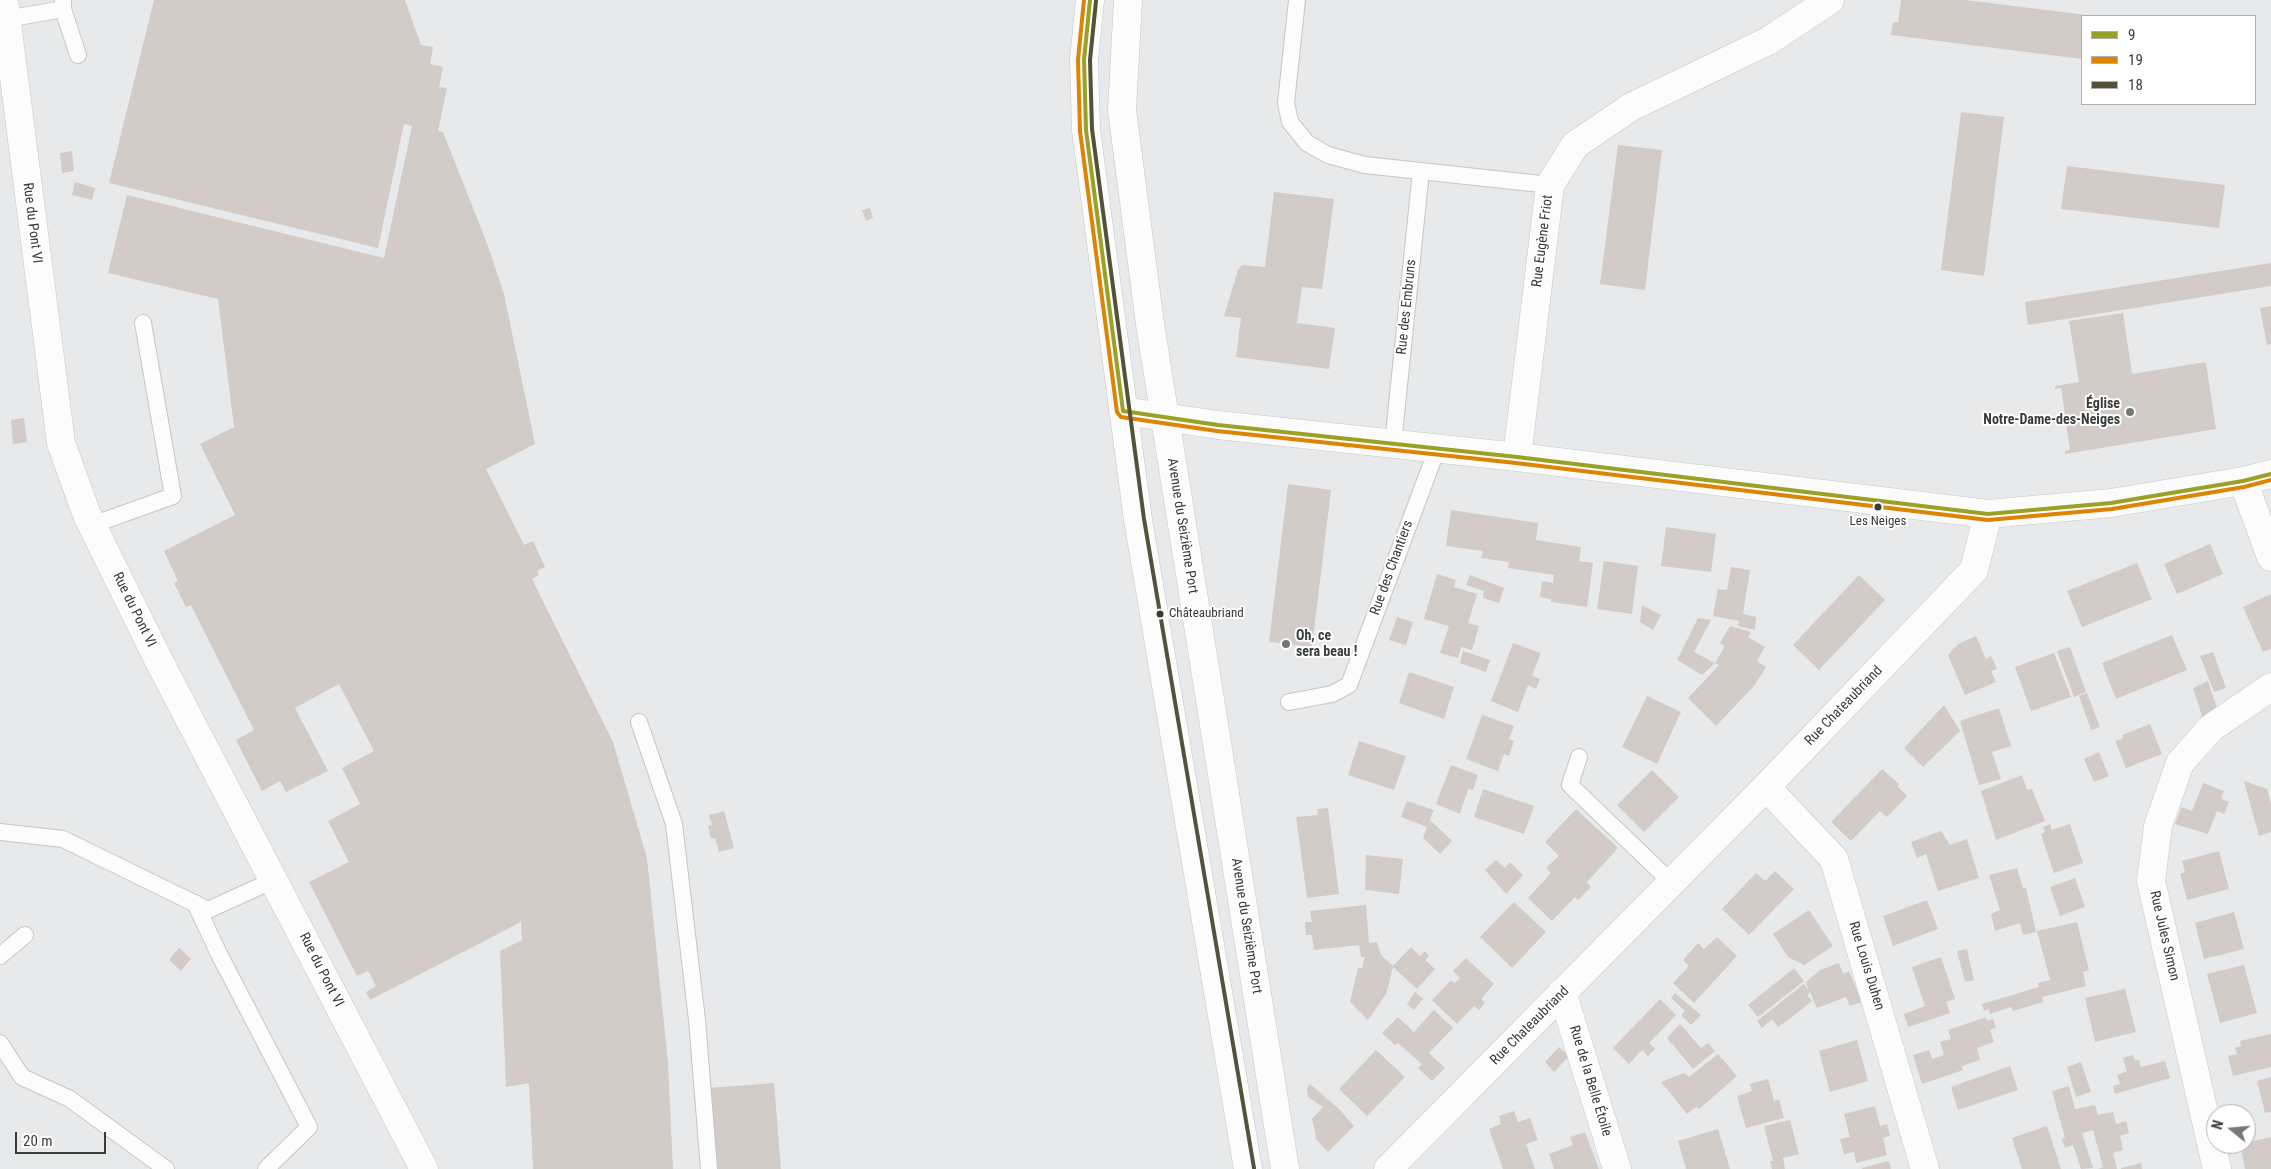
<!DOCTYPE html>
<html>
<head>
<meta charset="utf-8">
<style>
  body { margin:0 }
  #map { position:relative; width:2271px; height:1169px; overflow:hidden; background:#e8e9ea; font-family:"Roboto Condensed",sans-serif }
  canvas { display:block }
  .legend { position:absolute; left:2081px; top:15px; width:175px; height:90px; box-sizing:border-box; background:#fff; border:1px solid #b0b0b0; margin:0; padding:6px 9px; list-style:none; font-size:15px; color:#393a3a }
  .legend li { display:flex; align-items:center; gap:10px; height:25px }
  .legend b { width:25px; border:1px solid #b0b0b0 }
  .north { position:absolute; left:2206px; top:1104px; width:50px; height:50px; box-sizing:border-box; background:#fff; border:1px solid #b0b0b0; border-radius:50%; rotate:287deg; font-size:14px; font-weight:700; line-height:20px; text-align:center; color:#393a3a }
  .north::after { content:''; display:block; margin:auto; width:18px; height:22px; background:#767778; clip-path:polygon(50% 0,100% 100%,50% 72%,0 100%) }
  .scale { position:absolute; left:15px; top:1132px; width:91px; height:22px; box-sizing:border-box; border:2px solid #393a3a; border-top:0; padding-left:6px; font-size:15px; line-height:18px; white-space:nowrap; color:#393a3a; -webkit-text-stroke:4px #fff; paint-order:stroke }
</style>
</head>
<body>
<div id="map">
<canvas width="2271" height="1169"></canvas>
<ul class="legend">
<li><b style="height:6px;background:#9aa124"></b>9</li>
<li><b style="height:6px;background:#dd8403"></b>19</li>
<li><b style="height:6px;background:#54523a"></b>18</li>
</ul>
<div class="north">N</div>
<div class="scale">20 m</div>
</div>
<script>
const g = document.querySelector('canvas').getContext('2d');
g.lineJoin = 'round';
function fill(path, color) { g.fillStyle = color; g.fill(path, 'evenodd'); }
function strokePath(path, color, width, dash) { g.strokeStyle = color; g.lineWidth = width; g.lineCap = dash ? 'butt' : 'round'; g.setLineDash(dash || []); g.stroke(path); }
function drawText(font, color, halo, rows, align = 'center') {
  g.font = font + ' "Roboto Condensed",sans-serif'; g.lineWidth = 4; g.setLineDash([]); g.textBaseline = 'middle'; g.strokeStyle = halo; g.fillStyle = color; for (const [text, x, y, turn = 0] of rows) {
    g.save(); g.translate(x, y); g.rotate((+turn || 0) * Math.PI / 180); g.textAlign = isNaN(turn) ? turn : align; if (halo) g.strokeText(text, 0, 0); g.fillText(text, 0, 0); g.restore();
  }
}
const building = new Path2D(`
  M154,0H405L421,45L433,47L430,64L443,67L439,87L447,88L438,131L443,132L488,246L504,294L535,444L486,469L524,545L533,541L545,567L537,571L539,575L532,579L613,742L647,858L668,1063L673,1169H533L529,1083L506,1087L500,951L522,940L521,922L370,1000L366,992L376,986L373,980L368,971L357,976L309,882L349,862L328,821L360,804L342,768L374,751L339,684L295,708L328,771L286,792L280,781L262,791L236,740L254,730L191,605L186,607L174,583L178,581L164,551L235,515L200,444L234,427L218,299L108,273L127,195L384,258L412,126L404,124L378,248L109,183Z
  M1901,0H1965L2087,15L2082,16V59L1891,35L1893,22L1898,23Z
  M1961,112L2004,117L1984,276L1941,270Z
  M1618,145L1662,150L1645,290L1600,284Z
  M72,151L74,171L62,173L60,153Z
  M2067,166L2225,185L2219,228L2061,209Z
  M75,182L95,188L92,200L72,195Z
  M1274,192L1334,199L1322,289L1302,287L1297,323L1335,328L1329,369L1236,357L1241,318L1224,316L1238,270L1242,265L1265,267Z
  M870,208L873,218L866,221L862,210Z
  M2271,263V286L2028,325L2025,302Z
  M2271,306V344L2267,345L2260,308Z
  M2123,313L2132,374L2206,362L2216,429L2065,454V451L2070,450L2061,388L2055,389V386L2079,382L2069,321Z
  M24,418L27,442L13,444L11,420Z
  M1288,484L1331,490L1312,647L1269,642Z
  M1451,510L1538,523L1536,540L1581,547L1579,561L1593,563L1587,607L1551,602V599L1540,597L1542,581L1553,583L1554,575L1508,568L1509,562L1481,558L1483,551L1446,546Z
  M1666,527L1716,534L1711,572L1661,566Z
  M2210,544L2223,574L2177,594L2164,564Z
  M1604,561L1638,566L1632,614L1597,609Z
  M2137,563L2152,599L2082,627L2067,591Z
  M1731,567L1750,570L1743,614L1756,617L1755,630L1738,626L1739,621L1713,616L1718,589L1727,590Z
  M1437,574L1456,580L1454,587L1477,594L1468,623L1479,626L1472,650L1461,647L1458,658L1440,653L1449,626L1424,619Z
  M1470,575L1504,588L1499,603L1483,598L1484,591L1466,585Z
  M1859,575L1885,600L1819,670L1793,645Z
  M2271,594V649L2263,652L2243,607Z
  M1642,605L1661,615L1653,630L1640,622Z
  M1397,617L1413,622L1406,645L1389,640Z
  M1698,618L1711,620L1694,652L1715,663L1702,675L1677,660Z
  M1730,626L1751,632L1748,637L1765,647L1757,661L1766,667L1754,686L1716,726L1688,698L1719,665L1715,663L1725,646L1720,643Z
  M2172,635L2187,670L2116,699L2102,663Z
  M1976,636L1986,659L1991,656L1997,669L1991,671L1996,682L1965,695L1948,655L1958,644Z
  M1513,643L1541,653L1532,676L1540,679L1536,689L1528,685L1518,712L1491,701Z
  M2070,647L2086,692L2074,697L2057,651Z
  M1463,651L1490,660L1486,672L1460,663Z
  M2213,652L2226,688L2214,692L2200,656Z
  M2054,653L2071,697L2031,711L2015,667Z
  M1409,672L1454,687L1444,719L1399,703Z
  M2208,681L2217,708L2203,719L2193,688Z
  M2087,693L2100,727L2091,730L2079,696Z
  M1647,696L1681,712L1657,764L1622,747Z
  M1944,705L1960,731L1923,767L1904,748Z
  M1999,708L2011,746L1992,752L2001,779L1979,785L1960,721Z
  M1482,715L1514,726L1509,739L1514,741L1509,756L1504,754L1498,771L1466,759Z
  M2150,724L2162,754L2126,768L2115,741L2123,738L2122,735Z
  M1359,741L1406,756L1394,790L1348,775Z
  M2099,752L2109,776L2094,782L2084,759Z
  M1451,765L1478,775L1473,790L1468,789L1460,814L1436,804Z
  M1882,769L1899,784L1897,786L1907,796L1887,817L1880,811L1851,841L1831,822Z
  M1652,770L1679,797L1644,832L1617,805Z
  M2022,775L2027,790L2032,789L2045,821L1996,840L1981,791Z
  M2244,781L2267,789L2271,804V832L2259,836Z
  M2203,783L2224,791L2221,799L2229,802L2224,814L2217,811L2208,834L2175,824L2182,807L2192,811Z
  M1483,789L1534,806L1524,834L1474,817Z
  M1407,801L1434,810L1430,820L1452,841L1440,854L1423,838L1427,827L1401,817Z
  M1328,808L1339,894L1307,898L1296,817L1318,815L1317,809Z
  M1576,809L1618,848L1587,882L1591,887L1578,900L1575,897L1552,921L1528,898L1551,873L1546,868L1559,856L1545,842Z
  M724,811L734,848L719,852L715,838L711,839L708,826L712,825L709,815Z
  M2050,824L2052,830L2070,824L2083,863L2054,873L2041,834L2045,832L2043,827Z
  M1941,831L1950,845L1967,839L1979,878L1938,891L1926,854L1917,858L1911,842Z
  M2219,851L2229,889L2187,900L2180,874L2185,872L2182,861Z
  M1366,855L1403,859L1399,894L1365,890Z
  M1496,860L1505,868L1510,862L1523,875L1506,894L1485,870Z
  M2017,868L2023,888H2026L2036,932L2023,935L2020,923L1995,931L1991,914L2000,910L1989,875Z
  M1775,871L1794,889L1749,935L1722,909L1756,873L1765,881Z
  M2075,878L2085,907L2060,916L2050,887Z
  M1927,900L1938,929L1893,946L1883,916Z
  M1514,902L1546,932L1512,968L1480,937Z
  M1366,905L1369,943L1377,942L1381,955L1393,966L1411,947L1420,956L1425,951L1429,956L1425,960L1435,969L1417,989L1393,967L1386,994L1368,1020L1350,1002L1358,968H1362L1365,957H1361L1359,945L1314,950L1312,935H1306L1305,922H1312L1310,911Z
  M1809,910L1833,946L1804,965L1788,957L1773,934Z
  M2234,912L2244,949L2204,959L2195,923Z
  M2077,922L2089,970L2083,972L2086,986L2042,997L2043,1002L2013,1011L2011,1007L1990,1014L1989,1009L1984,1011L1982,1004L2039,987L2038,983L2050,980L2037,931Z
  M1717,937L1737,956L1694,1003L1673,983L1689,966L1683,960L1698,943L1704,949Z
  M179,948L191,959L181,971L169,960Z
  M1967,949L1974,980L1965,982L1957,951Z
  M1941,957L1955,999L1946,1002L1950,1013L1908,1027L1904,1014L1925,1006L1912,967Z
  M1466,958L1494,984L1481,999L1485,1003L1479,1010L1474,1006L1457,1024L1432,1000L1451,980L1455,983L1460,978L1453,971Z
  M1839,963L1843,974L1849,971L1862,1002L1850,1006L1846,997L1817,1008L1810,992L1807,995L1812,1001L1788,1020L1778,1027L1772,1019L1762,1028L1757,1021L1804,984L1809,991L1806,982L1820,970Z
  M2244,965L2257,1013L2220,1023L2207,974Z
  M1794,968L1804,981L1758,1017L1748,1005Z
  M2125,989L2136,1032L2095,1042L2085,998Z
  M1415,992L1423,999L1414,1010L1407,1004Z
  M1675,993L1701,1015L1691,1025L1681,1015L1685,1011L1671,998Z
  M1660,999L1676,1015L1649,1043L1655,1049L1648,1056L1642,1050L1629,1064L1613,1048Z
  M1434,1010L1453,1028L1429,1053L1445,1068L1432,1081L1418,1068L1422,1064L1398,1043L1395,1045L1382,1033L1398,1017L1414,1032Z
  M1986,1017L1987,1021L1993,1019L1996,1028L1990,1030L1994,1042L1977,1048L1980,1060L1962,1066L1963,1070L1922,1084L1913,1055L1929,1050L1932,1059L1944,1055L1940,1042L1951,1039L1948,1030Z
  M1680,1024L1701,1048L1708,1043L1715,1051L1693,1069L1667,1038Z
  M2271,1034V1067L2233,1076L2228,1056L2237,1054L2235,1048L2241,1046L2240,1041Z
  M1857,1040L1868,1081L1830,1092L1819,1051Z
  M1559,1047L1569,1056L1554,1072L1545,1062Z
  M1376,1050L1405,1077L1367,1116L1339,1089Z
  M1718,1054L1737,1076L1699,1109L1696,1107L1687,1114L1661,1082L1684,1073L1689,1077Z
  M2133,1055L2135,1060H2139L2141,1067L2165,1061L2170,1078L2115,1094L2113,1086L2120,1084L2117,1075L2127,1071L2123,1058Z
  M2081,1062L2091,1092L2076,1097L2067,1067Z
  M2010,1066L2018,1090L1958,1110L1951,1087Z
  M2271,1077V1112L2265,1113L2257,1081Z
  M1768,1079L1774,1101L1779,1099L1784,1118L1746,1128L1737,1096L1752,1091L1750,1084Z
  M774,1083L781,1169H716L709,1088Z
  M1310,1084L1339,1109L1354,1126L1328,1152L1315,1138L1316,1136L1312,1119L1323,1107L1308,1097L1307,1088Z
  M2069,1086L2075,1109L2095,1105L2098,1115L2113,1112L2116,1124L2126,1121L2129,1133L2120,1136L2123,1150L2113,1153L2117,1169H2098L2103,1167L2093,1130L2082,1133L2093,1168L2081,1169L2073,1145L2065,1148L2062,1139L2065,1138L2052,1091Z
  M1875,1106L1880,1126L1887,1124L1890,1136L1883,1138L1887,1155L1856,1163L1854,1152L1844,1154L1840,1139L1850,1137L1844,1114Z
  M1514,1111L1518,1122L1530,1118L1538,1140L1526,1144L1535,1169H1503L1489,1129L1501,1124L1499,1116Z
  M1790,1120L1799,1154L1783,1158L1785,1169H1772L1770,1161H1773L1764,1126Z
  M2047,1126L2061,1169H2022L2012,1138Z
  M1718,1129L1730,1169H1686L1678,1141Z
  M1585,1132L1599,1169H1554L1549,1154L1573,1145L1570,1137Z
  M2271,1137V1169H2245L2240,1144Z
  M1889,1161L1891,1169H1862V1168Z
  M2141,1163L2142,1169H2121V1168Z`);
const service = new Path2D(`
  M1297,0L1286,103L1290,122L1307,143L1328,155L1365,165L1550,185
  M63,9L78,55
  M6,19L63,9V0
  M1393,444L1421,171
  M92,525L173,496L143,323
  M1289,702L1332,694L1349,685L1437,449
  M639,722L674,824L697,1020L709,1169
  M1579,757L1570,785L1671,882
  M0,832L63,839L208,910L274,880
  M195,903L219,954L309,1127L266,1169
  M0,956L25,935
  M0,1043L22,1077L70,1099L166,1169`);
const minor = new Path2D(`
  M4,0L61,443L87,515L158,659L424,1169
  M1123,411L1218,425L1517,457L1988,514L2111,503L2243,481L2271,474
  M1517,457L1550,185L1575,145L1631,107L1768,41L1830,0
  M2243,481L2271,557
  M1766,787L1834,859L1925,1169
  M1562,992L1617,1169
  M1388,1169L1766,787L1974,570L1988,514
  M2217,1169L2151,881L2158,826L2180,763L2211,728L2271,687`);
const secondary = new Path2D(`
  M1090,0L1084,60L1086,130L1138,520L1248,1169
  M1128,0L1122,110L1150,324L1285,1169`);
const bus1 = new Path2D(`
  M1090,0L1084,60L1086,130L1123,411L1218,425L1517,457L1988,514L2111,503L2243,481L2271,474`);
const bus2 = new Path2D(`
  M1084,0L1078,60L1080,131L1117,412L1121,417L1217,431L1516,463L1988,520L2112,509L2244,487L2271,480`);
const bus3 = new Path2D(`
  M1096,1L1090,60L1092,129L1144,519L1254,1168`);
const markers = [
  [2130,412,5,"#767778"],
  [1878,507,4.5,"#393a3a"],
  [1160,614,4.5,"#393a3a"],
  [1286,644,5,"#767778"]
];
const busNames = [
  ["Les Neiges",1878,522],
  ["Châteaubriand",1169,614,"left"]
];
const streetNames = [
  ["Rue du Pont VI",32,223,83],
  ["Rue Eugène Friot",1543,241,-83],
  ["Rue des Embruns",1407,307,-84],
  ["Avenue du Seizième Port",1182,526,81],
  ["Rue des Chantiers",1392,568,-70],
  ["Rue du Pont VI",134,610,64],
  ["Rue Chateaubriand",1844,706,-46],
  ["Avenue du Seizième Port",1246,926,81],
  ["Rue Jules Simon",2164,936,77],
  ["Rue Louis Duhen",1866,966,73],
  ["Rue du Pont VI",321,970,63],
  ["Rue Chateaubriand",1530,1026,-45],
  ["Rue de la Belle Étoile",1590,1081,73]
];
const poiNames = [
  ["Église",2120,404],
  ["Notre-Dame-des-Neiges",2120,420],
  ["Oh, ce",1296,636,"left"],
  ["sera beau !",1296,652,"left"]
];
fill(building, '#d3cbc8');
strokePath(service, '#c5c6c7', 18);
strokePath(minor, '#c5c6c7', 29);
strokePath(secondary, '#c5c6c7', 29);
strokePath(service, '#fcfcfc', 16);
strokePath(minor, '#fcfcfc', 28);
strokePath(secondary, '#fcfcfc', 28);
strokePath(bus1, '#9aa124', 4);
strokePath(bus2, '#dd8403', 4);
strokePath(bus3, '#54523a', 4);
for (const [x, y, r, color] of markers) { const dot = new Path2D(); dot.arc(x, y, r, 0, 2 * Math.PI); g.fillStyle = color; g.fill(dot); strokePath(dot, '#fff', 2); }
drawText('13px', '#393a3a', '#fff', busNames);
drawText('14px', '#393a3a', '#fff', streetNames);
drawText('bold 14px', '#393a3a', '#fff', poiNames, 'right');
</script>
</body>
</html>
